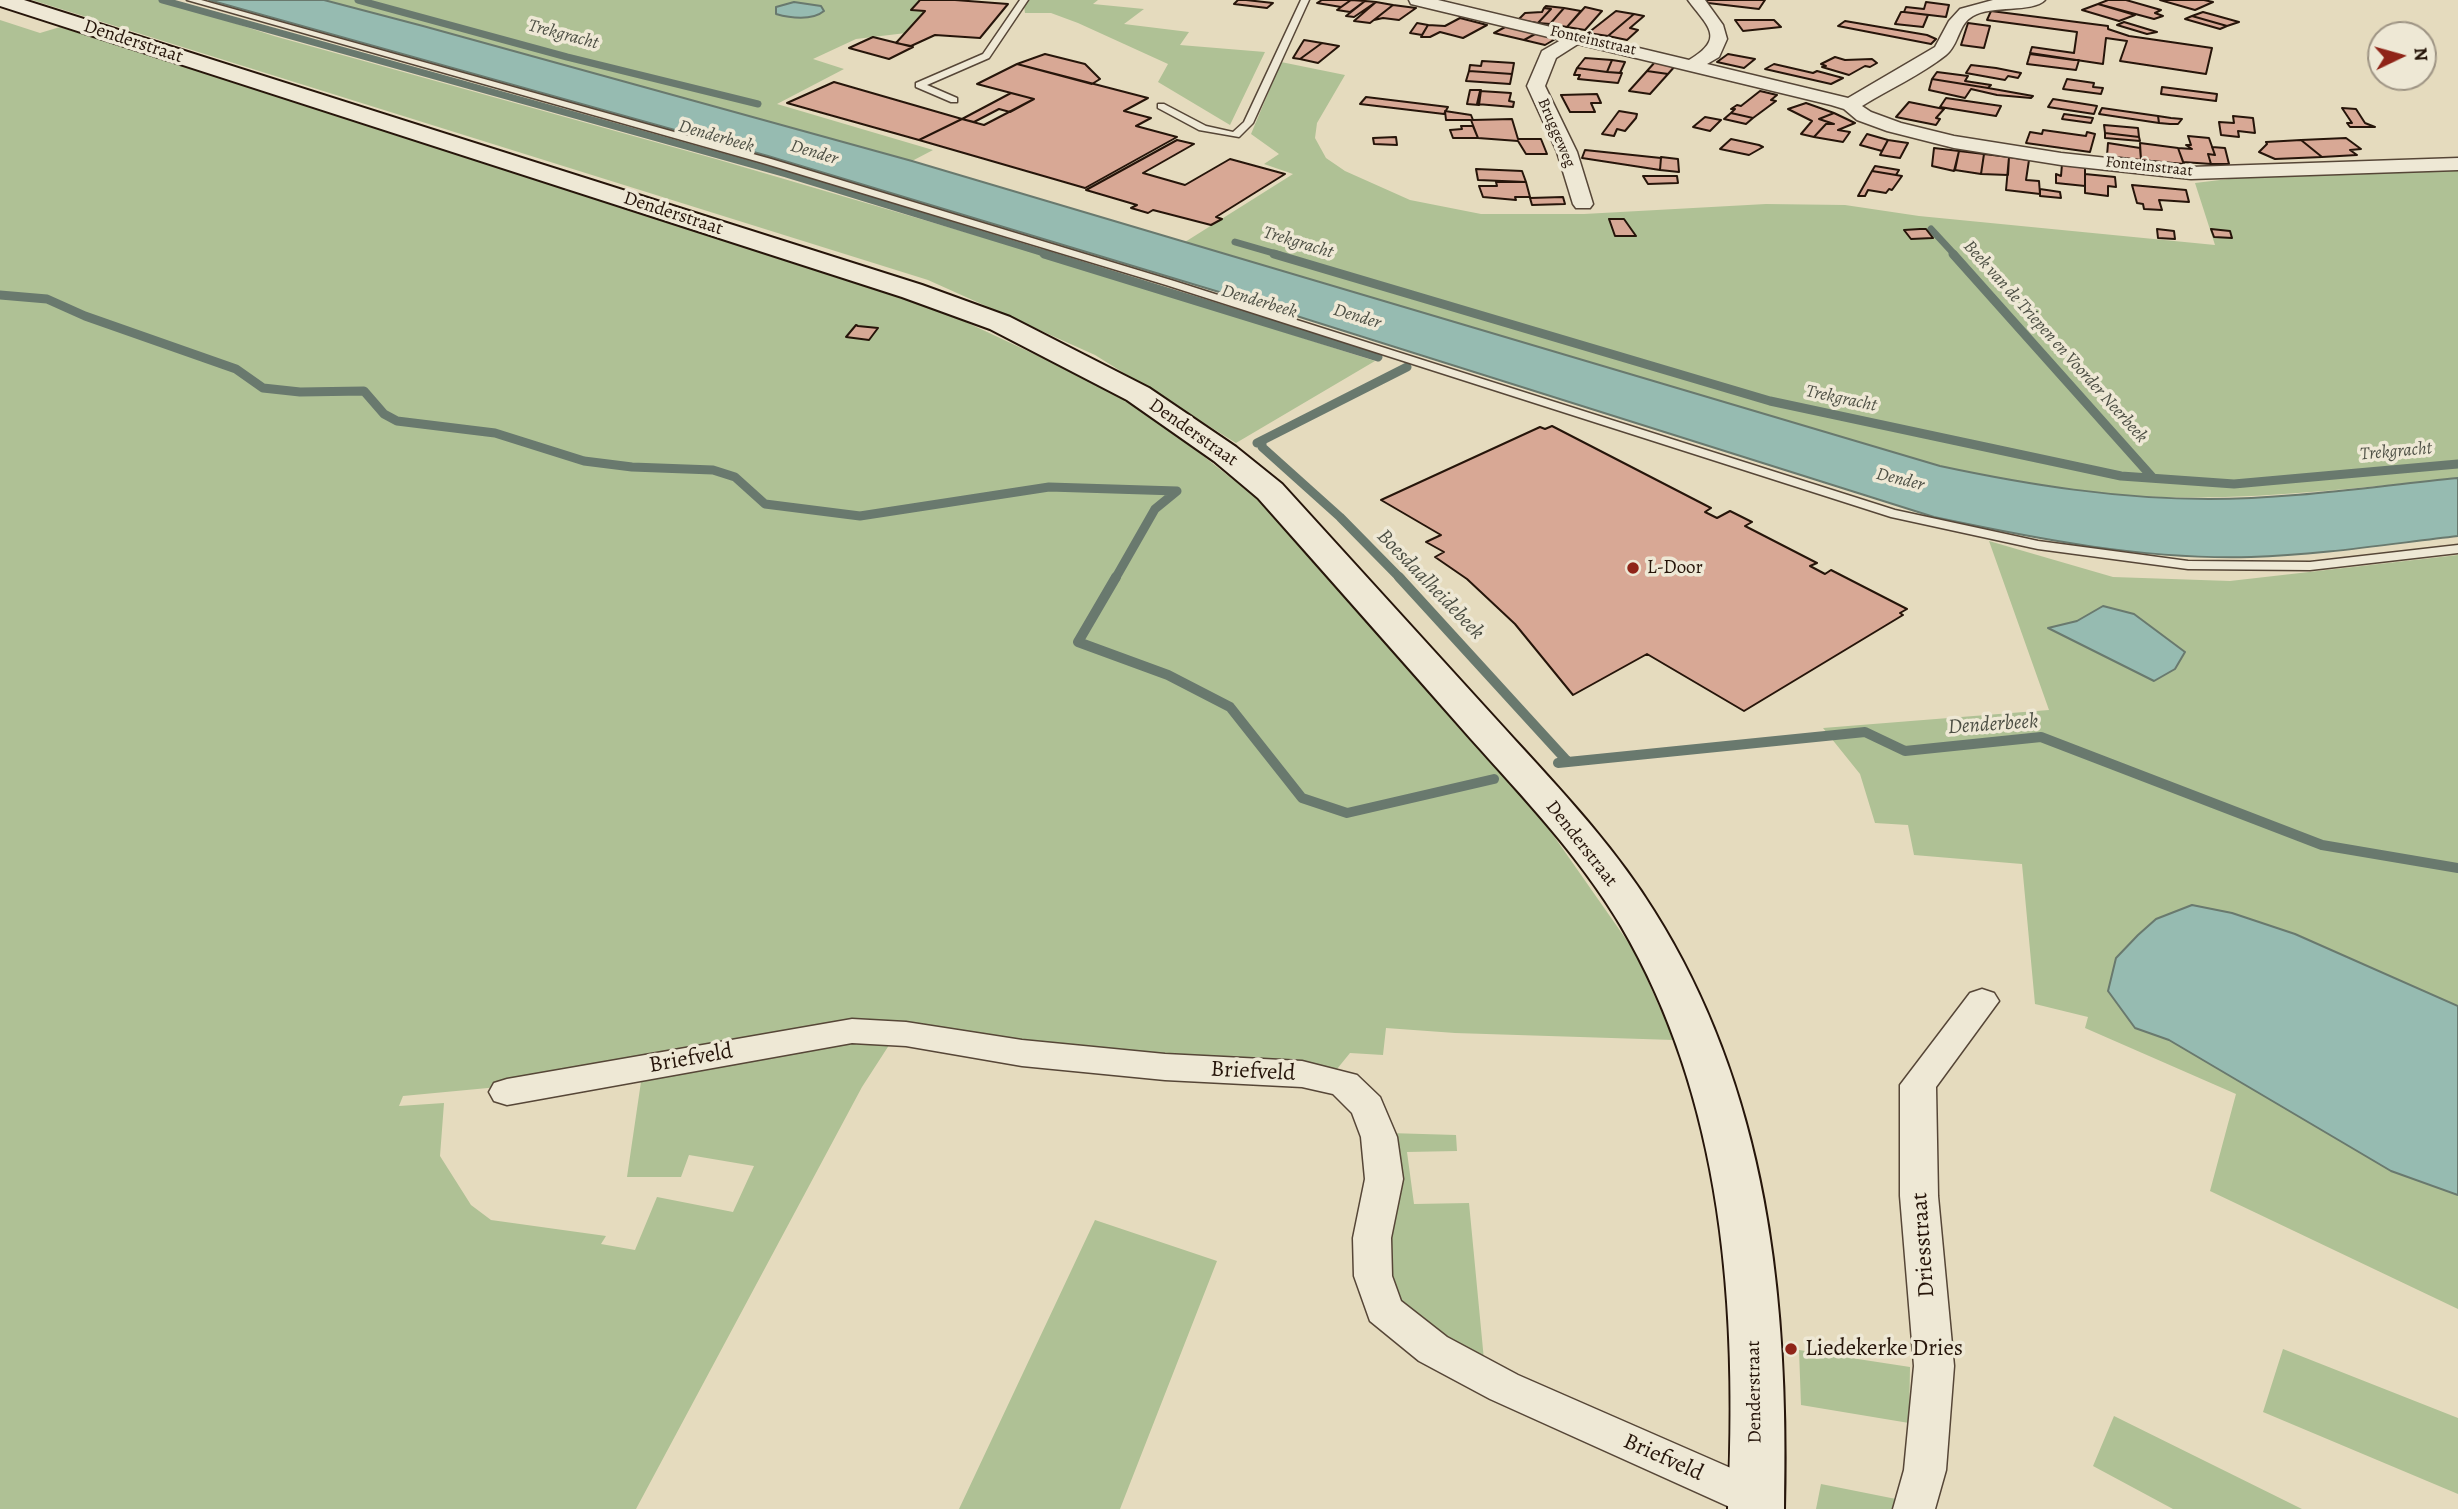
<!DOCTYPE html>
<html>
<head>
<meta charset="utf-8">
<style>
  body { margin:0 }
  #map { position:relative; width:2458px; height:1509px; overflow:hidden; background:#e5dbbe; font-family:Alegreya,serif }
  canvas { display:block }
  .north { position:absolute; left:2367px; top:21px; width:70px; height:70px; box-sizing:border-box; background:#eee8d5; border:2px solid #9e9484; border-radius:50%; rotate:85deg; font-size:19px; font-weight:700; line-height:28px; text-align:center; color:#26150a }
  .north::after { content:''; display:block; margin:auto; width:24px; height:32px; background:#8f2418; clip-path:polygon(50% 0,100% 100%,50% 72%,0 100%) }
</style>
</head>
<body>
<div id="map">
<canvas width="2458" height="1509"></canvas>
<div class="north">N</div>
</div>
<script>
const g = document.querySelector('canvas').getContext('2d');
g.lineJoin = 'round';
function fill(path, color) { g.fillStyle = color; g.fill(path, 'evenodd'); }
function strokePath(path, color, width, dash) { g.strokeStyle = color; g.lineWidth = width; g.lineCap = dash ? 'butt' : 'round'; g.setLineDash(dash || []); g.stroke(path); }
function drawText(font, color, halo, rows, align = 'center') {
  g.font = font + ' Alegreya,serif'; g.lineWidth = 7; g.setLineDash([]); g.textBaseline = 'middle'; g.strokeStyle = halo; g.fillStyle = color; for (const [text, x, y, turn = 0] of rows) {
    g.save(); g.translate(x, y); g.rotate((+turn || 0) * Math.PI / 180); g.textAlign = isNaN(turn) ? turn : align; if (halo) g.strokeText(text, 0, 0); g.fillText(text, 0, 0); g.restore();
  }
}
const green = new Path2D(`
  M32,0H163L274,36L716,159L1033,252L1375,361L1236,443L1095,355L928,280Z
  M324,0H920L911,10L925,11L906,33L856,39L813,59L844,69L777,104L933,150L912,161Z
  M1028,0H1098L1093,4L1144,9L1124,24L1189,32L1180,45L1265,52L1230,125L1158,82L1168,64L1078,23L1051,13H1025L1024,6Z
  M0,20L40,33L60,27L934,307L1102,386L1168,428L1255,497L1295,538L1544,822L1635,952L1674,1040L1455,1033L1386,1028L1383,1055L1350,1053L1337,1069L1170,1060L907,1026L509,1086L403,1096L399,1106L444,1103L440,1156L471,1205L491,1220L606,1236L601,1244L635,1250L657,1197L733,1212L754,1166L689,1155L681,1177H627L642,1075L850,1037L893,1039L862,1087L636,1509H0Z
  M1281,62L1345,75L1317,123L1315,138L1326,158L1345,171L1410,200L1481,214H1584L1766,204L1845,205L1919,216L2215,245L2195,183L2237,178L2458,168V478C2336,490 2220,505 2097,493C1960,480 1827,435 1696,395C1525,344 1355,293 1185,242L1293,174L1264,164L1279,154L1251,134Z
  M1989,541L2113,577L2230,581L2458,555V1006L2394,980L2135,1028L2169,1040L2391,1171L2458,1195V1309L2210,1191L2236,1094L2085,1028L2088,1017L2035,1004L2022,864L1914,855L1908,825L1875,823L1860,774L1823,728L2049,710Z
  M1389,1133L1456,1135L1457,1151L1407,1152L1414,1204L1469,1203L1484,1360L1400,1308L1392,1290Z
  M1095,1220L1217,1261L1120,1509H959Z
  M2283,1349L2458,1418V1494L2263,1412Z
  M1799,1350L1910,1367L1909,1423L1801,1405Z
  M2114,1416L2302,1509H2173L2093,1466Z
  M1821,1484L1901,1500L1900,1509H1816Z`);
const water = new Path2D(`
  M209,0H324L423,26L912,161L1940,466C2029,485 2118,499 2209,499C2292,499 2375,486 2458,478V536C2389,544 2320,555 2251,557C2144,560 2038,539 1934,517L1249,301L768,156Z
  M794,2L821,6L824,11C812,21 790,18 776,14V7Z
  M2103,606L2134,614L2185,652L2175,669L2154,681L2048,628L2077,621Z
  M2192,905L2232,913L2295,934L2458,1006V1195L2391,1171L2169,1040L2135,1028L2108,991L2116,958L2138,935L2156,919Z`);
const streamFar2 = new Path2D(`
  M162,0L786,174L1050,255
  M358,0L567,57L758,104
  M1931,229L1955,255
  M1235,242L1280,255`);
const streamFar1 = new Path2D(`
  M1044,254L1378,357
  M1274,254L1770,401L2121,476L2234,484L2458,464
  M1953,254L2153,478
  M0,295L47,299L85,316L236,369L263,388L300,392L364,391L384,414L397,421L495,433L584,461L632,467L713,470L735,477L765,504L860,516L1049,487L1177,491
  M1262,441V447L1340,517L1401,579
  M1257,443L1407,367
  M1115,579L1155,509L1177,491`);
const stream = new Path2D(`
  M1116,577L1078,642L1168,675L1230,707L1302,798L1347,813L1494,779
  M1399,577L1568,762
  M1558,763L1865,732L1905,751L2041,737L2322,845L2458,868`);
const building = new Path2D(`
  M920,0H955L1008,4L980,38L935,35L911,46L896,43L925,11L911,10Z
  M1238,0H1246L1273,3L1267,8L1234,4Z
  M1322,0H1351L1341,7L1317,3Z
  M1351,0L1365,1L1350,12L1337,10Z
  M1706,0H1765L1759,9L1708,3Z
  M2108,0H2126L2161,10L2155,13L2163,16L2154,19L2098,4Z
  M2160,0H2204L2213,2L2195,10Z
  M1365,1L1376,2L1354,17L1346,16Z
  M1376,2L1393,5L1370,23L1354,21Z
  M1926,2L1949,5L1946,17L1904,12L1906,7L1924,9Z
  M2098,4L2135,15L2119,21L2082,10Z
  M1393,5L1416,8L1399,20L1383,18L1374,20Z
  M1546,6L1564,8L1550,24L1538,23L1551,9L1544,8Z
  M1585,7L1602,11L1585,30L1567,27Z
  M1544,8L1551,9L1538,23L1518,20L1525,13L1542,12Z
  M1564,8L1581,11L1567,27L1550,24Z
  M1616,11L1634,14L1608,36L1588,33Z
  M1991,11L2108,26V29L2129,36L2212,48L2206,74L2120,61L2127,41L2106,38L2103,64L2030,53L2032,47L2074,53L2077,32L1987,20Z
  M1901,12H1904L1928,15L1923,27L1895,24Z
  M2203,12L2239,22L2227,26L2192,16Z
  M1634,14L1644,16L1630,28L1638,30L1627,40L1608,36Z
  M2192,16L2227,26L2220,29L2185,19Z
  M1460,18L1487,25L1463,38L1440,32L1430,37H1421L1428,25L1445,26Z
  M1735,20H1774L1781,27L1743,31Z
  M1845,21L1927,35L1936,39L1931,44L1838,26Z
  M2124,22L2157,32L2147,34L2117,25Z
  M1417,23L1428,25L1422,35L1410,33Z
  M1968,23L1990,26L1984,48L1961,45Z
  M1507,26L1537,33L1524,40L1494,33Z
  M1537,33L1557,38L1545,45L1524,40Z
  M873,37L913,47L889,59L849,48Z
  M1304,40L1322,43L1300,59L1293,58Z
  M1322,43L1339,46L1318,63L1300,59Z
  M1045,54L1085,64L1100,79L1092,84L1017,64Z
  M1728,54L1755,59L1744,68L1717,62Z
  M2030,54L2074,60H2079L2076,70L2027,64Z
  M1835,57L1845,60L1872,59L1877,63L1870,67L1865,66L1849,75L1822,67L1826,66L1821,64Z
  M1585,58L1612,60L1607,72L1577,68Z
  M1612,60L1625,62L1620,73L1607,72Z
  M1482,61L1514,63L1512,74L1469,71L1470,65L1481,66Z
  M1655,62L1675,66L1668,74L1647,71Z
  M1017,64L1148,98L1124,111L1151,118L1136,126L1177,137L1085,188L919,140L962,119L984,125L1034,99L977,84Z
  M1774,64L1813,73L1817,71L1843,78L1831,84L1765,69Z
  M1971,65L1996,68L2021,73L2018,78L2008,76L2005,80L1966,73Z
  M1577,68L1607,72L1622,73L1618,83L1578,79L1580,75H1574Z
  M1469,71L1512,74L1510,84L1466,81Z
  M1647,71L1668,74L1650,94L1629,91Z
  M1937,72L1968,76L1965,81L1991,85L1988,88L1932,79Z
  M1932,79L1988,88L2033,96L2031,98L1997,95L1971,89L1965,98L1929,90Z
  M2067,79L2094,83L2093,87L2103,88L2101,94L2063,89Z
  M834,82L962,119L919,140L787,103Z
  M2162,87L2217,94L2216,101L2161,94Z
  M1470,90H1481L1479,105L1467,104Z
  M1480,91L1511,93L1509,101L1514,102L1513,107L1477,104Z
  M1760,91L1777,95L1771,100L1776,101L1753,118L1731,113L1735,109H1731L1737,105L1741,106Z
  M1011,93L1034,99L1010,112L999,109L974,122L962,119Z
  M1597,94L1601,103H1591L1595,112H1570L1561,95Z
  M1366,97L1448,107L1444,114L1360,104Z
  M1946,98L2001,106L1996,116L1940,107Z
  M2053,99L2091,105L2097,106L2094,114L2048,107Z
  M1909,102L1944,109L1936,118L1940,119L1936,125L1896,117Z
  M1806,103L1834,113L1819,119L1834,124H1826L1814,137L1801,134L1812,121L1788,109Z
  M2102,108L2158,116L2159,123L2099,114Z
  M2342,108L2356,109L2365,123L2375,127H2350L2347,123H2352Z
  M1445,111L1471,115L1473,120L1512,119L1518,139H1541L1547,154H1526L1518,141L1478,138L1471,120H1446Z
  M1619,111L1637,114L1636,118L1625,131L1617,129L1614,136L1602,134Z
  M1731,113L1753,118L1746,124L1724,119Z
  M1834,113L1855,123L1838,130L1850,132L1843,142L1814,137L1826,124H1834L1819,119Z
  M2064,114L2093,118L2091,123L2062,119Z
  M2158,116L2171,118L2182,119L2178,124H2170L2159,123Z
  M2233,116L2253,118L2255,133L2238,131L2239,137L2221,135L2219,122L2234,123Z
  M1705,117L1721,120L1710,131L1693,127Z
  M2104,125L2138,128L2139,137L2105,133Z
  M1461,126H1473L1478,138H1453L1450,130L1462,129Z
  M2043,130L2086,136L2087,132L2095,134L2090,152L2026,143L2030,132L2042,134Z
  M2105,133L2139,137L2140,141L2105,138Z
  M1867,134L1888,140L1882,151L1860,145Z
  M2188,136L2209,138L2215,155L2208,154L2211,164L2183,162L2178,148L2192,149L2186,145H2191Z
  M1396,137L1397,145L1374,144L1373,138Z
  M2346,138L2361,149L2350,150L2357,155L2322,157L2301,140Z
  M1731,139L1759,145L1763,147L1749,155L1720,149Z
  M1177,140L1194,144L1143,173L1185,185L1230,159L1285,174L1216,217L1222,219L1211,225L1153,210L1148,213L1131,208L1137,205L1086,190Z
  M1888,140L1908,143L1900,158L1880,155Z
  M2301,140L2322,157L2275,159L2259,152L2267,144L2266,142Z
  M2108,143L2140,148L2141,160L2107,156Z
  M2140,143L2178,148L2184,164L2141,160Z
  M2212,147L2225,148L2229,164H2211L2208,154L2215,155Z
  M1934,148L1959,151L1954,171L1932,166Z
  M1585,150L1661,158L1660,170L1582,158Z
  M1959,151L1984,154L1981,174L1955,170Z
  M1984,154L2009,157L2008,175L1981,174Z
  M1661,157L1678,159L1679,172L1660,170Z
  M2009,157L2029,160L2026,180L2039,181L2040,194L2006,190Z
  M2062,164L2085,167V186L2056,183V174L2061,176Z
  M1875,166L1899,170L1896,175L1872,171Z
  M1476,169L1522,171L1526,182L1478,180Z
  M1872,171L1902,176L1892,190L1889,189L1886,193L1868,190L1865,196H1858Z
  M2085,174L2115,177L2116,187L2108,186V196L2085,193Z
  M1643,176H1677L1678,183L1648,184Z
  M1496,182H1526L1530,197H1515L1516,200L1483,197L1479,186H1497Z
  M2132,185L2186,190L2189,202L2159,200L2162,210L2144,209L2143,204L2137,203Z
  M2040,189L2060,192L2061,198L2040,196Z
  M1563,197L1565,204L1532,205L1530,198Z
  M1609,219H1624L1636,236H1615Z
  M1920,229H1926L1933,238L1911,239L1904,230Z
  M2157,229L2174,231L2175,239L2158,238Z
  M2211,229L2230,231L2232,238L2214,237Z
  M856,325L858,326L878,328L869,340L846,337Z
  M1552,426L1711,508L1705,512L1717,518L1730,511L1752,522L1745,526L1817,563L1810,566L1825,574L1831,570L1907,609L1900,613L1903,615L1744,711L1647,654L1573,695L1515,624L1467,579L1435,557L1444,552L1426,542L1441,535L1381,500L1540,427L1545,429Z`);
const lane = new Path2D(`
  M187,0H201L771,159L1174,281L1895,510L2038,541L2188,561L2310,562L2458,545V553L2310,570L2188,569L2038,549L1891,517L1166,285L763,163Z
  M1020,0H1028L989,58L927,85L957,98V102H951L916,87V83L983,54Z
  M1301,0H1309L1253,123L1239,137L1199,130L1158,108V104H1164L1206,126L1233,132L1244,122Z`);
const street = new Path2D(`
  M1409,0H1438L1689,60C1726,38 1708,27 1688,0H1705L1723,25L1727,39L1719,57L1707,64L1848,98L1935,47L1949,21L1960,9L1993,0H2045C2033,13 1991,5 1973,16C1958,24 1959,45 1946,55C1921,75 1889,89 1862,106L1871,112L1901,123L1954,136L2061,153L2191,167L2458,158V170L2191,179L2061,165L1954,148L1887,131L1857,120L1844,109L1831,105L1578,44L1556,58L1545,86L1577,152L1593,204L1590,208H1576L1573,204L1557,152L1527,86L1542,51L1561,40L1411,4Z
  M1982,989L1994,993L1999,1001L1936,1087L1938,1196L1954,1366L1946,1470L1935,1509H1893L1904,1470L1914,1366L1900,1196V1085L1970,993Z
  M852,1019L906,1022L1022,1040L1165,1054L1302,1061L1357,1075L1380,1097L1397,1137L1403,1179L1391,1238L1392,1276L1401,1301L1447,1337L1518,1375L1772,1486L1778,1499L1774,1509H1734L1490,1399L1419,1361L1370,1321L1354,1276L1353,1238L1365,1179L1361,1137L1352,1113L1333,1094L1302,1087L1165,1080L1022,1066L906,1046L852,1043L507,1105L494,1101L489,1092L494,1083L507,1079Z`);
const secondary = new Path2D(`
  M0,0H24L922,285L1010,317L1149,388L1236,447L1282,484C1353,562 1424,640 1495,718C1551,780 1610,840 1654,911C1768,1092 1789,1300 1784,1509H1728C1738,1310 1724,1101 1621,926C1580,857 1524,798 1471,739C1400,658 1329,578 1258,498L1214,461L1127,400L990,329L902,297L0,6Z`);
const markers = [
  [1633,568,7,"#8f2418"],
  [1791,1349,7,"#8f2418"]
];
const farStreetnames = [
  ["Fonteinstraat",1593,41,13],
  ["Bruggeweg",1556,133,67],
  ["Fonteinstraat",2149,167,6]
];
const farWaternames = [
  ["Trekgracht",563,35,15],
  ["Denderbeek",716,137,16],
  ["Dender",814,153,17],
  ["Trekgracht",1298,243,17],
  ["Denderbeek",1259,302,17],
  ["Dender",1357,317,17],
  ["Beek van de Triepen en Voorder Neerbeek",2055,342,48],
  ["Trekgracht",1841,399,12],
  ["Trekgracht",2396,452,-5],
  ["Dender",1900,480,14]
];
const streetNames = [
  ["Denderstraat",133,42,18],
  ["Denderstraat",673,214,18],
  ["Denderstraat",1193,433,35],
  ["Denderstraat",1581,844,52],
  ["Denderstraat",1755,1392,-91]
];
const poiNames = [
  ["L-Door",1647,568]
];
const waterNames = [
  ["Boesdaalheidebeek",1430,585,46],
  ["Denderbeek",1993,725,-4]
];
const nearStreetnames = [
  ["Briefveld",691,1059,-10],
  ["Briefveld",1253,1072,3],
  ["Driesstraat",1924,1245,-94],
  ["Briefveld",1663,1458,24]
];
const nearPoinames = [
  ["Liedekerke Dries",1805,1349]
];
fill(green, '#afc195');
fill(water, '#96bbb1');
strokePath(water, '#69796e', 2);
strokePath(streamFar2, '#69796e', 7);
strokePath(streamFar1, '#69796e', 9);
strokePath(stream, '#69796e', 10);
fill(building, '#d8a895');
strokePath(building, '#26150a', 2);
strokePath(lane, '#564637', 3);
strokePath(street, '#564637', 3);
strokePath(secondary, '#26150a', 4);
fill(lane, '#eee8d5');
fill(street, '#eee8d5');
fill(secondary, '#eee8d5');
for (const [x, y, r, color] of markers) { const dot = new Path2D(); dot.arc(x, y, r, 0, 2 * Math.PI); g.fillStyle = color; g.fill(dot); strokePath(dot, '#eee8d5', 2.5); }
drawText('16px', '#26150a', '#eee8d5', farStreetnames);
drawText('italic 18px', '#4d4f44', '#eee8d5', farWaternames);
drawText('19px', '#26150a', '#eee8d5', streetNames);
drawText('19px', '#26150a', '#eee8d5', poiNames, 'left');
drawText('italic 21px', '#4d4f44', '#eee8d5', waterNames);
drawText('23px', '#26150a', '#eee8d5', nearStreetnames);
drawText('23px', '#26150a', '#eee8d5', nearPoinames, 'left');
</script>
</body>
</html>
